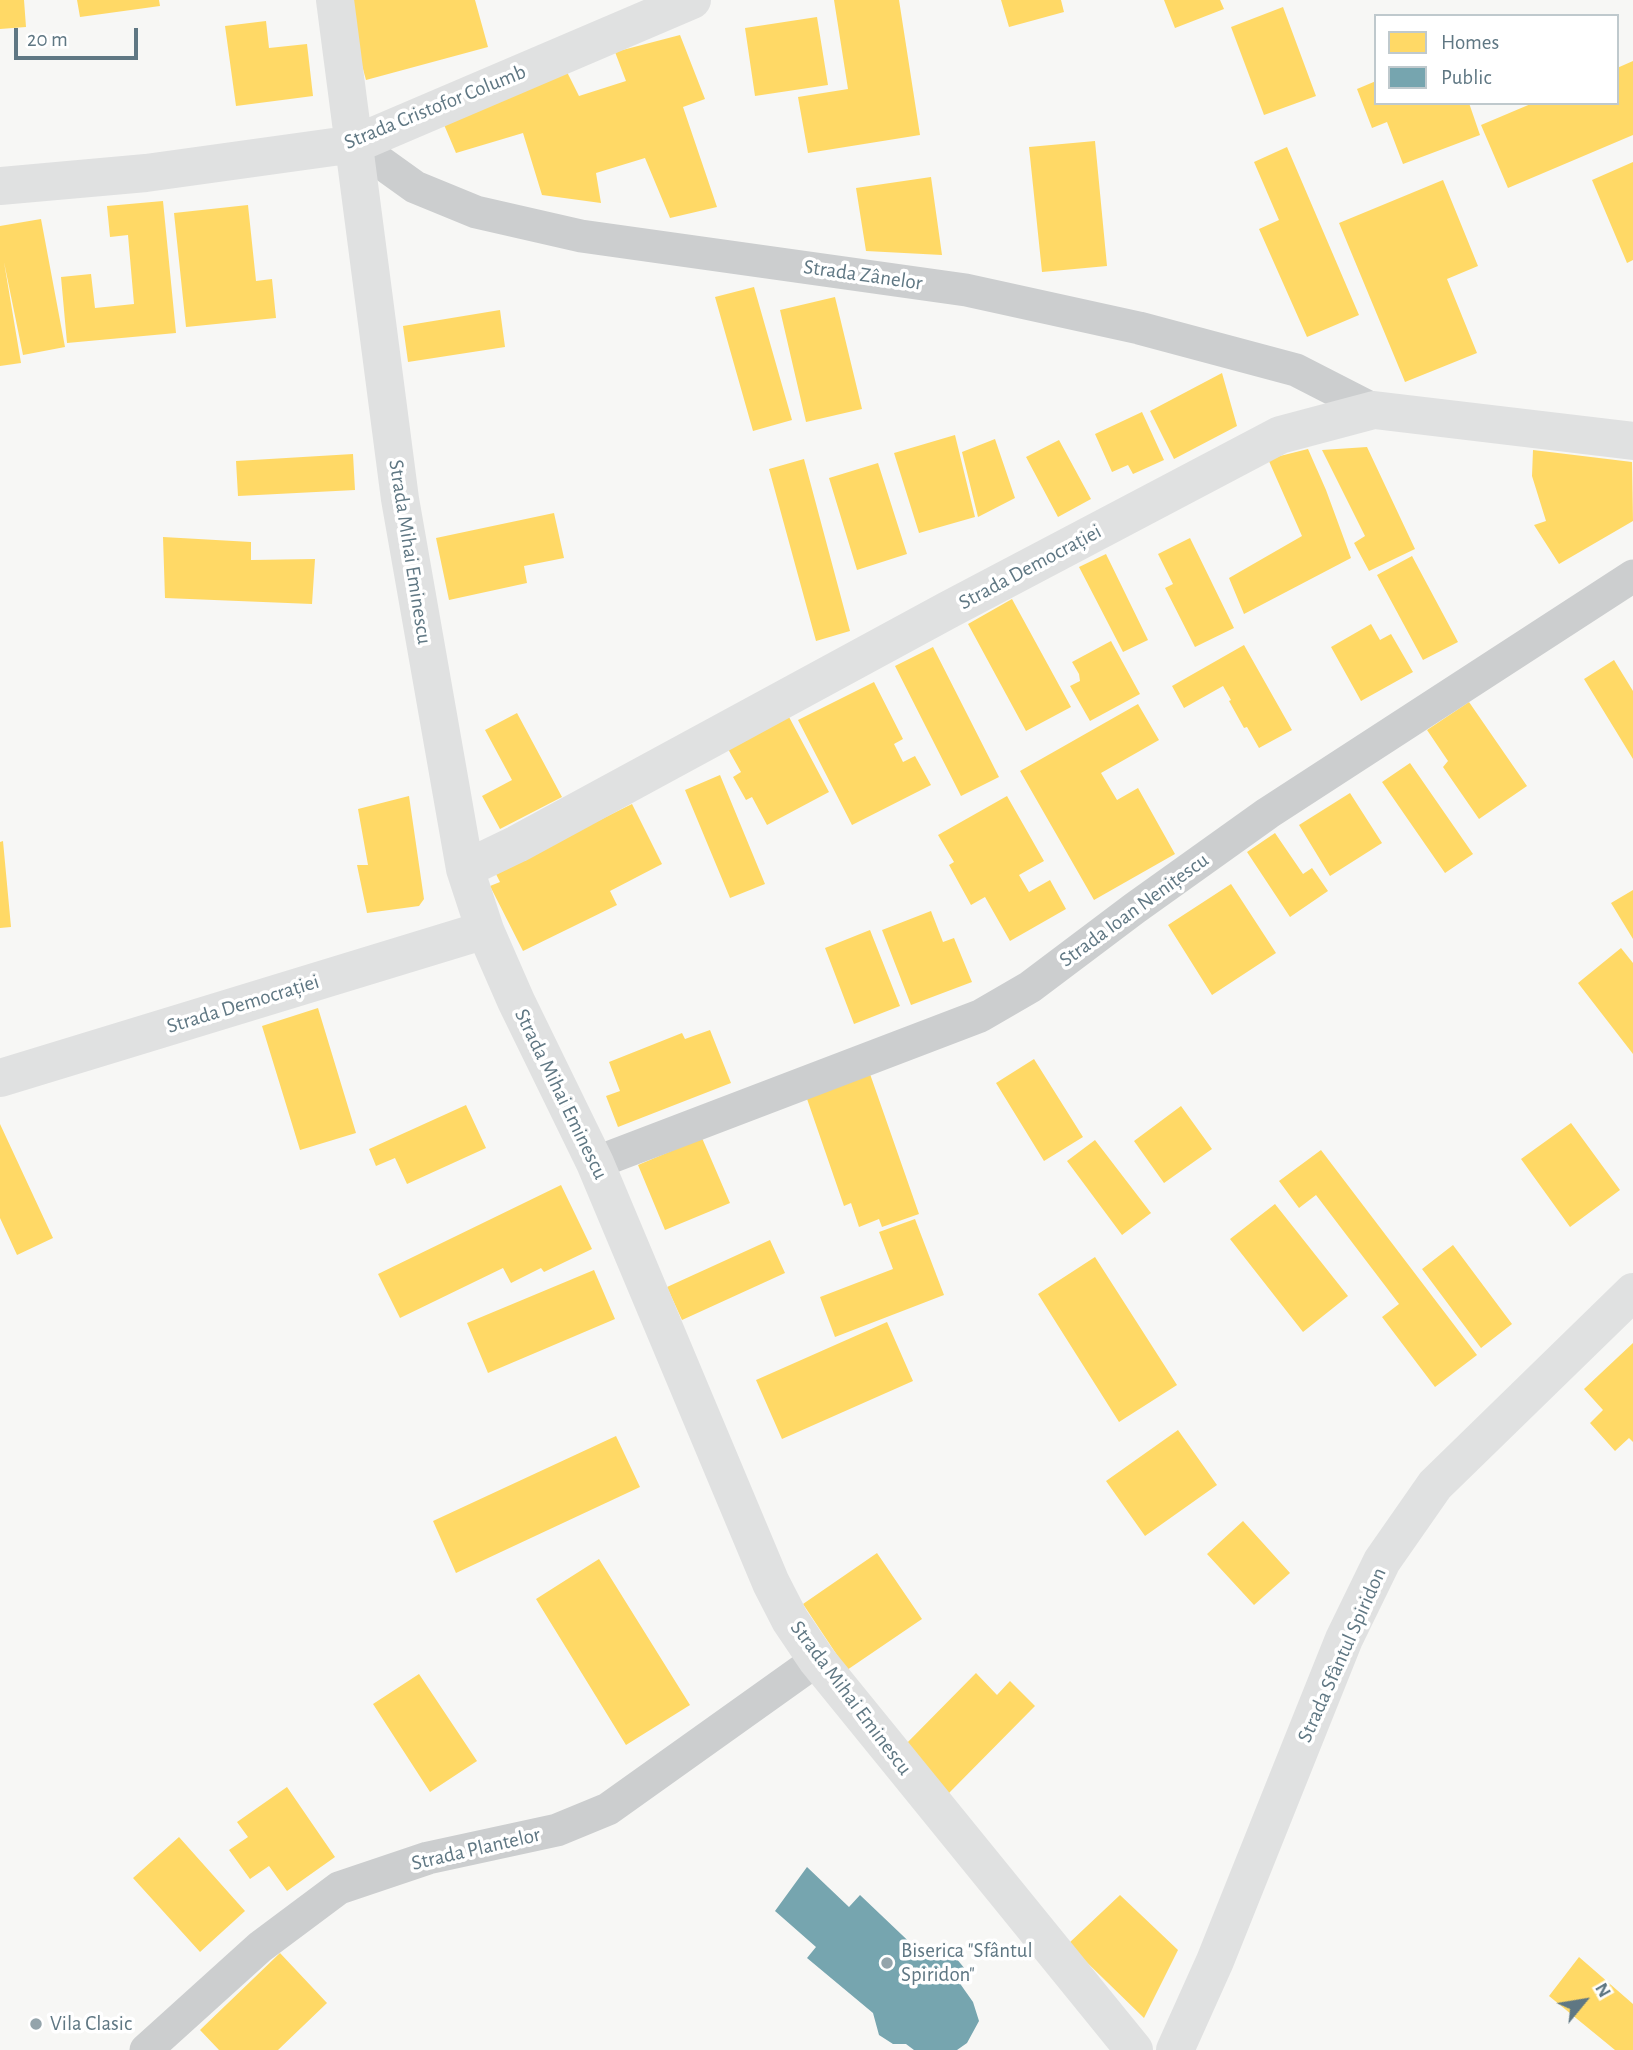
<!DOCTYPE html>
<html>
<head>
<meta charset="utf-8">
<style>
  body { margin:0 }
  #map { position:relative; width:1633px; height:2050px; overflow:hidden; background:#f7f7f5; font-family:"Alegreya Sans",sans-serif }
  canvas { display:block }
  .legend { position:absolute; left:1374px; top:14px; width:245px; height:91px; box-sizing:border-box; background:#fff; border:2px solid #bfc9cd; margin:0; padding:9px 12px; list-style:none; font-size:21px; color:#5f7783 }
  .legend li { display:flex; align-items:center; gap:14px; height:35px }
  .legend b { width:35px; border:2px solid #bfc9cd }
  .north { position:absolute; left:1549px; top:1966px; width:70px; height:70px; -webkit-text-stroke:5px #fff; paint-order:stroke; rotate:60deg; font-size:19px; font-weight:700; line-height:28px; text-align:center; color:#5f7783 }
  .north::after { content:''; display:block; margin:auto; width:24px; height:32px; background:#5f7783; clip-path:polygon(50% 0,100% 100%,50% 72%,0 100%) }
  .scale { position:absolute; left:14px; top:28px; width:124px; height:32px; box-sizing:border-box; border:4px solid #5f7783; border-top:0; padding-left:9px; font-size:21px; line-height:24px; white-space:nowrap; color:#5f7783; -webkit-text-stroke:5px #fff; paint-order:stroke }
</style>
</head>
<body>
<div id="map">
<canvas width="1633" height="2050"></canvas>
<ul class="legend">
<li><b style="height:19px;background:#ffd966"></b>Homes</li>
<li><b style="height:19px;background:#76a5af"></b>Public</li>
</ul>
<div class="north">N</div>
<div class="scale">20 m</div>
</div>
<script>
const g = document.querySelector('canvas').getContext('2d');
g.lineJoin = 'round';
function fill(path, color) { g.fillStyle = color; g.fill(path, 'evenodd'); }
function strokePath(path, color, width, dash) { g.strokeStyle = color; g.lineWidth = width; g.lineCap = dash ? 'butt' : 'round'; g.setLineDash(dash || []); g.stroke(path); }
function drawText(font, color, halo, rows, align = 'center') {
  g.font = font + ' "Alegreya Sans",sans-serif'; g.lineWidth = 7; g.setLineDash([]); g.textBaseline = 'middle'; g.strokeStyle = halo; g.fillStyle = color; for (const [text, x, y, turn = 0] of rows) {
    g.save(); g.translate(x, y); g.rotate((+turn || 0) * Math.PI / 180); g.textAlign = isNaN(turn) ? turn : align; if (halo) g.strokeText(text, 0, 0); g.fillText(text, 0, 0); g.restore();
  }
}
const homes = new Path2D(`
  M0,0H24L26,27L0,29Z
  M77,0H159L160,6L80,17Z
  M344,0H475L488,47L366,80Z
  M834,0H899L920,135L808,153L798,97L848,89Z
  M1001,0H1061L1064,12L1009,27Z
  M1164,0H1220L1224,9L1175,28Z
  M1283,7L1316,96L1264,115L1231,27Z
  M817,17L828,85L755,96L745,28Z
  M266,21L269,48L307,44L313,96L236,106L225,26Z
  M680,35L705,99L683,107L717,207L670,218L645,158L596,173L601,203L542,195L523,133L456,153L442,120L566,70L579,96L626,81L615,52Z
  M1633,61V135L1508,188L1481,125L1533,103H1617V68Z
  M1376,81V103H1469L1480,135L1403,164L1387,122L1372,128L1357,89Z
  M1095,141L1107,266L1042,272L1029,147Z
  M1287,147L1359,315L1307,337L1259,229L1279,220L1254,162Z
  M1633,162V260L1627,263L1592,180Z
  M931,177L942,255L866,251L856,188Z
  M1443,180L1478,266L1447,279L1477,353L1405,382L1339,223Z
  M163,201L176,333L67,343L61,277L91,274L95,308L134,304L128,235L110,237L107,206Z
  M248,205L256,281L272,279L276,318L186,327L174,213Z
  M41,219L65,347L23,355L4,262L21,363L0,366V226Z
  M754,287L792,420L753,431L715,297Z
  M835,297L862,409L806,422L780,310Z
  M500,310L505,347L408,362L403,326Z
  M1222,373L1237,426L1174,459L1150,411Z
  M1142,412L1164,460L1133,474L1128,465L1112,472L1095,434Z
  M955,435L975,517L919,533L894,453Z
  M995,439L1015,498L978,517L962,452Z
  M1059,440L1091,499L1058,517L1026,457Z
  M1367,447L1415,549L1369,571L1354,543L1365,536L1322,450Z
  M1308,449L1326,490L1351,558L1244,614L1229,578L1302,536L1268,459Z
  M1533,450L1632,462L1633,521L1559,564L1534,525L1546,521L1532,476Z
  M353,454L355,490L238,496L236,461Z
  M804,459L850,631L816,641L769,469Z
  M878,463L907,554L857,570L829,478Z
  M554,513L564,558L524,566L527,583L449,600L436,538Z
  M163,537L251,542V560L315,559L312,604L165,598Z
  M1190,538L1234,628L1195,647L1165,588L1173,584L1158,554Z
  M1106,554L1148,640L1123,652L1079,567Z
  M1412,556L1458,642L1423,660L1377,575Z
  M1012,599L1071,707L1026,731L968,624Z
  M1371,624L1380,640L1391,634L1413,672L1361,701L1331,647Z
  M1111,641L1140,694L1090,721L1070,686L1080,681L1079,674L1072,662Z
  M1244,645L1292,730L1259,748L1247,727L1244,728L1229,701L1231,700L1223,686L1184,708L1172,686Z
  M933,647L999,777L961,796L895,666Z
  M1614,660L1633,691V759L1584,679Z
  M874,682L903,739L894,744L903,762L915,756L931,785L852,825L798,720Z
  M1469,702L1527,786L1479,819L1443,767L1448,761L1427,730Z
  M1138,704L1159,740L1101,773L1117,800L1138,788L1175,854L1094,900L1020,771Z
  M517,713L562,797L500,829L482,796L512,780L485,730Z
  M789,717L829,792L767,825L752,797L746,800L733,777L741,772L728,749Z
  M1410,763L1473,854L1445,873L1382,782Z
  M720,775L765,884L730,898L685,790Z
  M1350,793L1382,843L1330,876L1299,825Z
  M409,796L424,899L419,906L367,913L357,865H368L358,809Z
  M1007,796L1044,861L1019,875L1029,892L1050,880L1066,909L1010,941L985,897L971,905L949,865L954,862L938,835Z
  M632,804L662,864L610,891L617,905L523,951L490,886L500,882L495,872Z
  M1275,833L1303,874L1312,868L1328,891L1290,917L1247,852Z
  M3,841L11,927L0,928V842Z
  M1231,884L1276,953L1212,995L1168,925Z
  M1633,890V939L1611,903Z
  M931,911L943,942L954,938L972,982L911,1005L882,930Z
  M870,930L900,1006L854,1024L825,948Z
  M1621,948L1633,963V1054L1578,983Z
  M318,1008L356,1133L300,1150L262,1026Z
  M710,1030L731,1083L618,1127L606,1096L620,1091L609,1062L682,1033L685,1039Z
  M1034,1059L1083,1137L1044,1161L996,1083Z
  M870,1074L919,1214L882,1227L879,1219L859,1227L851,1203L844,1206L806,1096Z
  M466,1105L486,1148L407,1184L395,1158L376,1166L369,1149Z
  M1181,1106L1212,1149L1164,1183L1134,1141Z
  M1571,1123L1620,1190L1570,1227L1521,1159Z
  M0,1124L53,1238L17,1255L0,1218Z
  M702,1138L730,1203L665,1230L638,1165Z
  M1095,1140L1151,1213L1122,1235L1067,1161Z
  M1321,1150L1477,1355L1435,1387L1382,1317L1399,1304L1316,1195L1299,1208L1279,1181Z
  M561,1185L592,1249L544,1272L541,1268L511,1283L503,1268L400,1318L378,1274Z
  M1275,1204L1348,1296L1303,1332L1230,1239Z
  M915,1219L944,1295L835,1337L820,1297L893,1269L879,1232Z
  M770,1240L785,1273L682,1320L667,1287Z
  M1453,1245L1512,1324L1481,1348L1422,1269Z
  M1095,1257L1177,1385L1119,1422L1038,1294Z
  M594,1270L615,1319L488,1373L467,1323Z
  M887,1322L913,1381L782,1439L756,1380Z
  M1633,1343V1442L1629,1438L1615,1451L1590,1423L1603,1410L1584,1389Z
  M1178,1430L1217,1485L1145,1536L1106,1481Z
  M616,1436L640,1487L456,1573L433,1521Z
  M1243,1521L1290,1573L1254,1605L1207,1554Z
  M877,1553L922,1619L847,1670L803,1604Z
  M599,1559L690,1705L626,1745L536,1599Z
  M976,1673L997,1695L1010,1681L1035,1706L949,1793L903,1747Z
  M419,1674L477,1761L430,1792L373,1704Z
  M287,1787L335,1857L287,1891L269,1866L250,1879L229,1850L248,1837L237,1822Z
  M179,1837L245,1911L200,1952L133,1878Z
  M1120,1895L1178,1950L1144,2018L1068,1944Z
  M280,1953L327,2003L278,2050H219L200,2030Z
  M1579,1957L1633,2004V2050H1615L1549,1996Z`);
const public = new Path2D(`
  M807,1867L849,1907L860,1895L922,1954L942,1949L956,1958L965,1969L961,1985L973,2002L979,2021L967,2043L957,2050H914L906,2044H893L879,2035L873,2013L807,1958L816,1947L775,1911Z`);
const street = new Path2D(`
  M355,144L415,187L476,212L581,236L966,290L1139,328L1296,370L1374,410
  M595,1163L980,1016L1030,987L1135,908L1268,813L1633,576
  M146,2050L260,1947L339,1888L428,1858L557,1830L608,1809L817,1660`);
const secondary = new Path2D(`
  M335,0L400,499L465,869L485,930L516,1001L595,1163L771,1583L790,1620L817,1660L1134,2050
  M0,186L146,173L355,144L692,0
  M465,869L517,844L948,610L1280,435L1374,410L1633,441
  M0,1078L485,930
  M1175,2050L1215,1961L1344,1639L1382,1561L1435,1485L1633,1292`);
const markers = [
  [887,1963,7,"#94a4ab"],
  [36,2024,7,"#94a4ab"]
];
const streetNames = [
  ["Strada Cristofor Columb",435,107,-22],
  ["Strada Zânelor",863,275,8],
  ["Strada Mihai Eminescu",410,552,81],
  ["Strada Democrației",1030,567,-28],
  ["Strada Ioan Nenițescu",1134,910,-36],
  ["Strada Democrației",243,1004,-17],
  ["Strada Mihai Eminescu",561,1094,64],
  ["Strada Sfântul Spiridon",1342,1655,-66],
  ["Strada Mihai Eminescu",851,1698,53],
  ["Strada Plantelor",476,1849,-13]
];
const poiNames = [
  ["Biserica \"Sfântul",901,1951],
  ["Spiridon\"",901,1975],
  ["Vila Clasic",50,2024]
];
fill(homes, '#ffd966');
fill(public, '#76a5af');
strokePath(street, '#cccecf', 33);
strokePath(secondary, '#e0e1e1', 38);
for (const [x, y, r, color] of markers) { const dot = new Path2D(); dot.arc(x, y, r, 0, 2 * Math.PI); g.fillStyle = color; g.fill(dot); strokePath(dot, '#fff', 2.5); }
drawText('21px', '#5f7783', '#fff', streetNames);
drawText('21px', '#5f7783', '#fff', poiNames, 'left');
</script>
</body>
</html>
